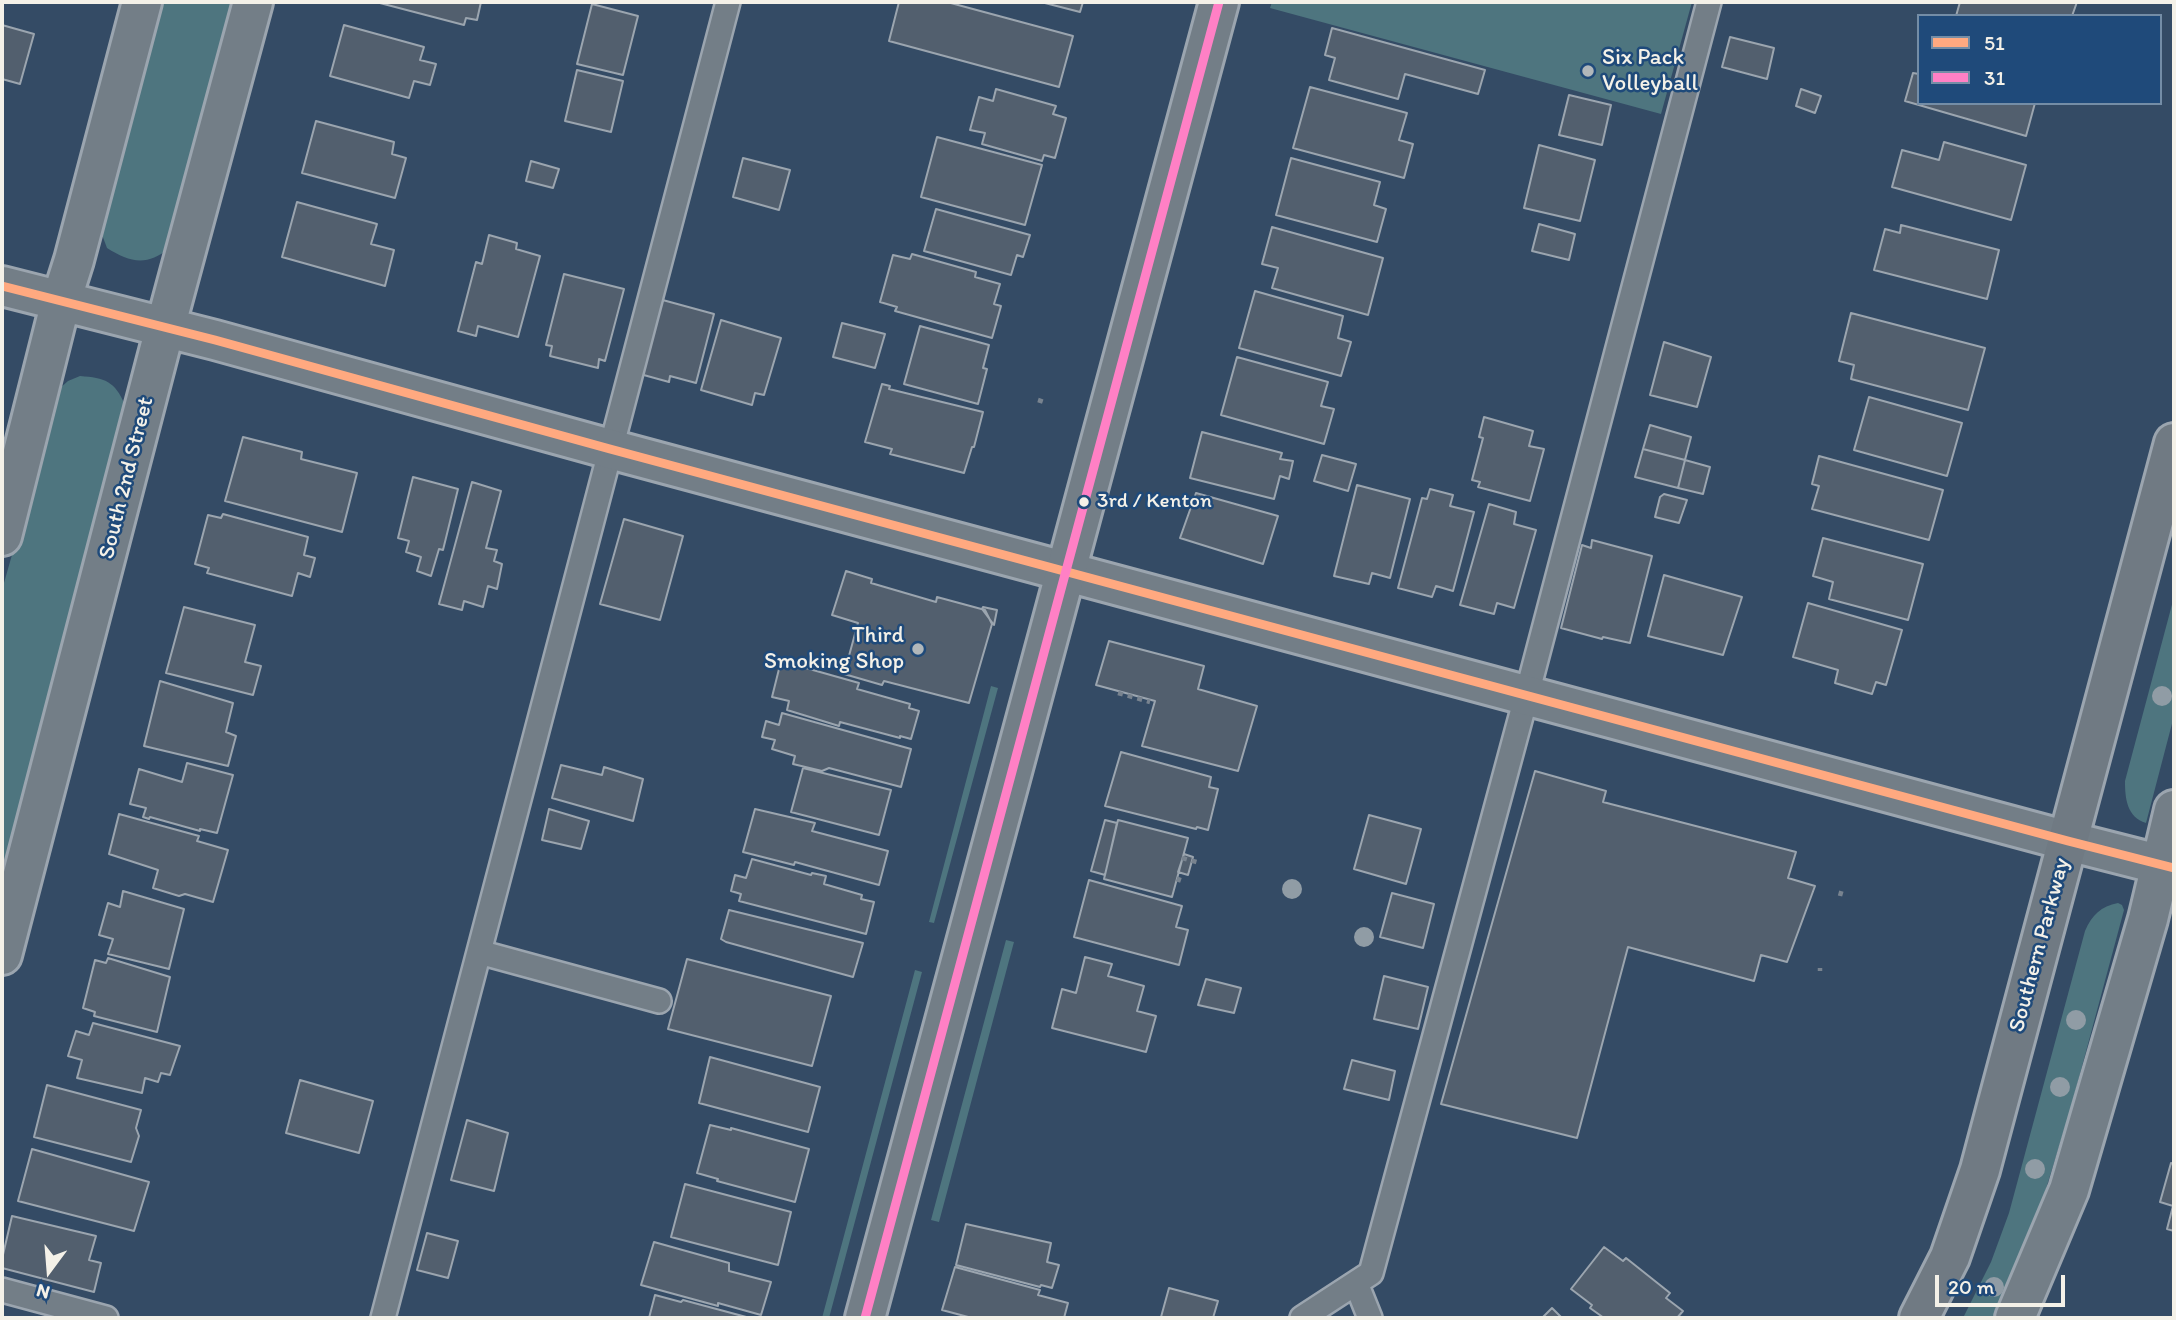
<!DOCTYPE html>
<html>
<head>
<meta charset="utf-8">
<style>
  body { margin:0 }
  #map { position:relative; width:2176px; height:1320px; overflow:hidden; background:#344b65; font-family:Itim,sans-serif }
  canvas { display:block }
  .frame { position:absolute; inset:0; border:4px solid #f4f1e8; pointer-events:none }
  .legend { position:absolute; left:1917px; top:14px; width:245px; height:91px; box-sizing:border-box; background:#1f4a7a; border:2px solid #748da6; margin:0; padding:9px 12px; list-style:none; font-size:21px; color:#f4f1e8 }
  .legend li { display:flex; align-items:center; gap:14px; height:35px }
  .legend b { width:35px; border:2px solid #748da6 }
  .north { position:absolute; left:14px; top:1236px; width:70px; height:70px; -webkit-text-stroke:5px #1f4a7a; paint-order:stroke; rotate:196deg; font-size:19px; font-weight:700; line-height:28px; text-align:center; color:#f4f1e8 }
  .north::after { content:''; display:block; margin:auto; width:24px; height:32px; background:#f4f1e8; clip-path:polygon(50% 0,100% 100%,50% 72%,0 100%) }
  .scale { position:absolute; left:1935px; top:1275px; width:130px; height:32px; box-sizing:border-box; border:4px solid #f4f1e8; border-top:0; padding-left:9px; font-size:21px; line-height:24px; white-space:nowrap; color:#f4f1e8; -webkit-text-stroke:5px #1f4a7a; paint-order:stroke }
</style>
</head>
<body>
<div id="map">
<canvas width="2176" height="1320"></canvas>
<div class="frame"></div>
<ul class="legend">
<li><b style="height:9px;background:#ffa980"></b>51</li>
<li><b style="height:9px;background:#ff80c5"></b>31</li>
</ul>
<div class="north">N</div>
<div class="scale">20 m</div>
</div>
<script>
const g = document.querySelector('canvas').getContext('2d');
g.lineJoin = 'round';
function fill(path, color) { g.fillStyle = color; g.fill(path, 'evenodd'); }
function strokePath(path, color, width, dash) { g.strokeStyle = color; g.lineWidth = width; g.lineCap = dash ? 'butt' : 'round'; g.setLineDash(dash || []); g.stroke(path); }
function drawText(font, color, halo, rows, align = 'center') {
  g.font = font + ' Itim,sans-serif'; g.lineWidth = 5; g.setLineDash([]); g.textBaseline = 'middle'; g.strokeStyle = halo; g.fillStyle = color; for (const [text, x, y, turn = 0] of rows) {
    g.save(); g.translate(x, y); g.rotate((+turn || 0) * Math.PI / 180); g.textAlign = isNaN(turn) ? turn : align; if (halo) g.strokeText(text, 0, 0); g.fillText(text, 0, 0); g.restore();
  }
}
const green = new Path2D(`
  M159,2H238L169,248C147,267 129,262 107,248L101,232Z
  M1272,2H1692L1661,114L1270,8Z
  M80,376C105,378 115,381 125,405L2,872V590L59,389L68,381Z
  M2174,597V716L2146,823C2127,817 2125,799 2125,781Z
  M991,686L998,688L934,923L929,922Z
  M2118,903L2122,905L2124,910L2070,1111L2036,1221L2019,1270L1996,1318H1963L1991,1262L2009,1213L2085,931C2092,915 2101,906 2118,903Z
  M1006,940L1014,942L939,1222L931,1220Z
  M915,970L922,972L829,1318H822Z`);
const building = new Path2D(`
  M376,2H481L477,20L466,18L464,25Z
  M899,2H947L1073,36L1059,87L889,41Z
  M1041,2H1083L1080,12Z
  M1960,2H2077L2072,16H1956Z
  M592,4L638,16L623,75L577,64Z
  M2,25L34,34L20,84L2,79Z
  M344,25L424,47L420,60L436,64L430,85L414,81L409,98L330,76Z
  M1332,28L1485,70L1478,94L1405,74L1398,99L1329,80L1335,58L1325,55Z
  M1730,37L1774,48L1767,79L1722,67Z
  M577,70L623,81L611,132L565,121Z
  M1913,73L1919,74V103H2035L2026,136L1905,101Z
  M1310,87L1407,113L1399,140L1413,144L1404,178L1293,148Z
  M996,89L1056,106L1053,114L1066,118L1055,158L1044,155L1042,161L982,144L985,133L970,130L979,97L993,101Z
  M1801,89L1821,96L1815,113L1796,106Z
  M1569,95L1611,105L1602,145L1559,135Z
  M316,121L394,142L392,154L406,158L395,198L302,173Z
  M937,137L1042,165L1025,225L921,197Z
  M1944,142L2026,165L2011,220L1892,187L1902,150L1939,160Z
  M1539,145L1595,160L1580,221L1524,208Z
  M743,158L790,170L779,210L733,197Z
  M1291,158L1380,182L1374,205L1386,209L1377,242L1276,215Z
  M531,161L559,169L553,188L526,181Z
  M297,202L377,224L371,244L394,250L385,286L282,257Z
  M936,209L1030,235L1023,257L1017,255L1011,275L924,251Z
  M1539,224L1575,234L1569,260L1532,251Z
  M1901,225L1999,250L1987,299L1874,270L1885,229L1900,233Z
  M1272,227L1383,258L1368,315L1272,288L1278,268L1262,264Z
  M489,235L517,243L516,249L540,256L518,337L478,326L476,336L458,331L476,262L482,264Z
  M912,254L976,272L975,277L1000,284L994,304L1001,306L992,338L895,311L897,307L880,302L893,255L910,259Z
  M564,274L624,289L605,361L599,359L598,368L550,356L552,346L546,345Z
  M1255,291L1343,316L1338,338L1351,342L1341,376L1239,348Z
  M659,299L714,314L696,383L670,376L669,382L640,374Z
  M1851,313L1985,348L1968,410L1851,379L1854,365L1839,361Z
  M721,320L781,338L764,395L755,393L752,405L701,390Z
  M842,323L885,334L875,368L833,357Z
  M920,326L989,345L983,368L987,369L978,404L904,384Z
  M1664,342L1711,357L1697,407L1650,395Z
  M1237,357L1328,382L1321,406L1334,409L1324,444L1221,415Z
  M882,384L890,386L889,389L983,412L974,447H972L964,473L890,454L892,449L865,442Z
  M1869,397L1962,423L1947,476L1854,450Z
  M1484,417L1533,431L1529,446L1544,449L1530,501L1478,487L1480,482L1472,480L1483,438L1479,437Z
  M1650,425L1691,437L1685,460L1643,449Z
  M1202,432L1282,453L1280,459L1293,461L1289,479L1280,476L1274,499L1190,478Z
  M243,437L302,452L301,459L357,473L342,532L225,501Z
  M1643,449L1685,460L1678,488L1635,477Z
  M1322,455L1356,464L1348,491L1314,481Z
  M1819,456L1943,490L1929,540L1812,509L1819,486L1812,484Z
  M1685,460L1710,467L1703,494L1678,488Z
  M413,477L458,489L443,550L439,549L431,576L417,571L421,557L406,552L409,541L398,538Z
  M472,482L501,491L486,548L497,550L494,561L502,564L497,589L488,586L483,607L464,601L462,610L439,604Z
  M1357,485L1410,499L1390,578L1372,573L1369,584L1334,576Z
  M1430,489L1453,495L1450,506L1474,512L1453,591L1436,586L1432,597L1398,588L1422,498L1427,499Z
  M1196,493L1278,516L1263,564L1180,538Z
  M1664,494L1687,500L1679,523L1655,517L1660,497Z
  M1489,504L1516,512L1514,524L1536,530L1514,608L1497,603L1494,614L1460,605Z
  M223,514L308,537L304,555L315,558L310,577L298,573L292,596L207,573L209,568L195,564L208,515L221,518Z
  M624,519L683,536L660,620L600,604Z
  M1823,538L1923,564L1908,620L1829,599L1833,582L1813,576Z
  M1592,540L1652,556L1630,643L1603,637L1602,639L1561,628L1582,545L1591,548Z
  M846,571L872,579L871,583L936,602L937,597L985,610L992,624L969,703L884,681L882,685L844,674L858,623L832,615Z
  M1664,575L1742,597L1723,655L1648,636Z
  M1808,603L1902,630L1886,685L1876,682L1872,694L1835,683L1838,670L1793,657Z
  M184,607L255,625L245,662L261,666L253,695L166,673Z
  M983,607L997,610L994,625L982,609Z
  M1109,641L1204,666L1198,689L1257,706L1238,771L1142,746L1155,701L1096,685Z
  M781,661L859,683L857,689L910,704L909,708L919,711L911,739L900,736V738L840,722L839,726L787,710L789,701L772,697Z
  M160,681L233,703L226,732L236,736L228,766L144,746Z
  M782,713L911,749L901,787L829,768L822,771L793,764L795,756L772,749L775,740L762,737L766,721L779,725Z
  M1121,752L1211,777L1209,787L1218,789L1208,830L1197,827L1196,829L1105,806Z
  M187,763L233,775L217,833L200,829V831L150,817L149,819L143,817L146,808L130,804L139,769L182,782Z
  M561,765L602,775L604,767L643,779L633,821L552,798Z
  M803,768L891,790L879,835L791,812Z
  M1535,771L1606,791L1603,802L1796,852L1788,878L1815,886L1787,962L1761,955L1754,981L1628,947L1577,1138L1441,1104Z
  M549,809L589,821L581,849L542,840Z
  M755,809L815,823L812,831L888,851L879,885L795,862L794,865L743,852Z
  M119,814L199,836L197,841L228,850L213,902L185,894L179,896L153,888L158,870L109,854Z
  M1369,815L1421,829L1406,884L1354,869Z
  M1105,820L1117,823L1105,875L1091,871Z
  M1118,820L1188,838L1172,897L1104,879Z
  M1184,854L1193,857L1188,875L1178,872Z
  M752,859L811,875L812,873L826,876L824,884L862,895L861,899L874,902L866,934L739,901L741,894L731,891L735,875L746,878Z
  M1089,880L1182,906L1176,927L1188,930L1179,965L1074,937Z
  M123,891L184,909L169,969L108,954L113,939L99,935L108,903L120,907Z
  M1392,893L1434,904L1423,948L1380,937Z
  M729,910L863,943L853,977L726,942L721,939Z
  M1085,957L1112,964L1108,976L1144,986L1137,1011L1156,1016L1146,1052L1052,1028L1062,989L1076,993Z
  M108,958L170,977L157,1032L94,1016L95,1012L83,1008L95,960L106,963Z
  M687,959L831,996L812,1066L668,1029Z
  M1384,976L1428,987L1418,1029L1374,1019Z
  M1206,979L1241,988L1234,1013L1198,1005Z
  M93,1023L180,1046L170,1075L161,1073L158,1082L145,1078L142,1093L77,1078L82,1060L68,1056L76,1031L89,1035Z
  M710,1057L820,1087L808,1132L699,1103Z
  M1352,1060L1395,1071L1389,1100L1344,1089Z
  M300,1080L373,1101L359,1153L286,1133Z
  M47,1085L141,1110L136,1128L139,1136L131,1162L34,1137Z
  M467,1120L508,1133L494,1191L451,1180Z
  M710,1125L731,1130V1128L809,1149L795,1202L717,1181L718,1179L697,1173Z
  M32,1149L149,1182L134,1231L18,1201Z
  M2171,1163L2174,1164V1231L2167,1229L2173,1206L2160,1202Z
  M685,1184L791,1212L778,1265L671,1237Z
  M12,1216L96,1236L89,1260L101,1263L94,1292L2,1268V1259Z
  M966,1224L1051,1243L1047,1262L1059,1265L1052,1288L1041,1285L1040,1287L956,1265Z
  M427,1233L458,1241L448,1278L417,1270Z
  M654,1242L729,1263V1271L771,1282L761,1315L718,1303V1306L641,1285Z
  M1604,1247L1623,1261L1626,1258L1670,1293L1666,1298L1683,1311L1677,1318H1604L1590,1308L1592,1305L1571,1289Z
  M955,1267L1040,1290L1038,1295L1068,1303L1064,1318H972L942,1310Z
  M1169,1288L1218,1301L1213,1318L1161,1317Z
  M655,1295L681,1302L683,1300L750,1318H649Z
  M1552,1308L1562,1318H1542Z`);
const path = new Path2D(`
  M1038,400L1047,403
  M1118,693L1150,702
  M1182,858L1200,863
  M1178,882L1181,873
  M1840,896L1842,889
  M1820,968V971`);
const service = new Path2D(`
  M479,952L659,1001
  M1356,1283L1370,1318
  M2,1290L106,1318
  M383,1318L728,2
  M1302,1318L1371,1273L1527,694L1709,2`);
const minor = new Path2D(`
  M2,286L215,340L610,449L2068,841L2174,868
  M2,536L61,301L74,260L142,2
  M2,955L165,328L253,2
  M2015,1318L2069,1190L2148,919L2174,810`);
const secondary = new Path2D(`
  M865,1318L1219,2`);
const primary = new Path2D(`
  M1919,1318L1950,1257L1980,1170L2174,443`);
const bus1 = new Path2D(`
  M2,286L215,340L610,449L2068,841L2174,868`);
const bus2 = new Path2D(`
  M865,1318L1219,2`);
const trees = [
  [2162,696],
  [1292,889],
  [1364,937],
  [2076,1020],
  [2060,1087],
  [2035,1169],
  [1994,1287]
];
const markers = [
  [1588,71,7,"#b1b7ba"],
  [1084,502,6,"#f4f1e8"],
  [918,649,7,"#b1b7ba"]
];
const busNames = [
  ["3rd / Kenton",1097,502]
];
const poiNames = [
  ["Six Pack",1602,58],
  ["Volleyball",1602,84],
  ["Third",904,636,"right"],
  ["Smoking Shop",904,662,"right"]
];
const streetNames = [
  ["South 2nd Street",127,478,-76],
  ["Southern Parkway",2040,945,-75]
];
fill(green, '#4e757f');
fill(building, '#525f6e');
strokePath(building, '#9ba5af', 2);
strokePath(service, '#9ba5af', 28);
strokePath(minor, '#9ba5af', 44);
strokePath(secondary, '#9ba5af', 44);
strokePath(primary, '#9ba5af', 44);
strokePath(path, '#78838f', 4.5, [5, 5]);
strokePath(service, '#737e87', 23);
strokePath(minor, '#737e87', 38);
strokePath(secondary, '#737e87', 38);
strokePath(primary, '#707a83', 38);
strokePath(bus1, '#ffa980', 9);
strokePath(bus2, '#ff80c5', 9);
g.fillStyle = '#909ca5';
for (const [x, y] of trees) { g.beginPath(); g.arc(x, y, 10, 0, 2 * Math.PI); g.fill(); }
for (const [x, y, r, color] of markers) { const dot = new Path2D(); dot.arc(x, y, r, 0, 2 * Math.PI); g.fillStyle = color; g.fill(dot); strokePath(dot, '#1f4a7a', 2.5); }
drawText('21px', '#f4f1e8', '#1f4a7a', busNames, 'left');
drawText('23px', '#f4f1e8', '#1f4a7a', poiNames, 'left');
drawText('23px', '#f4f1e8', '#1f4a7a', streetNames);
</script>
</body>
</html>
